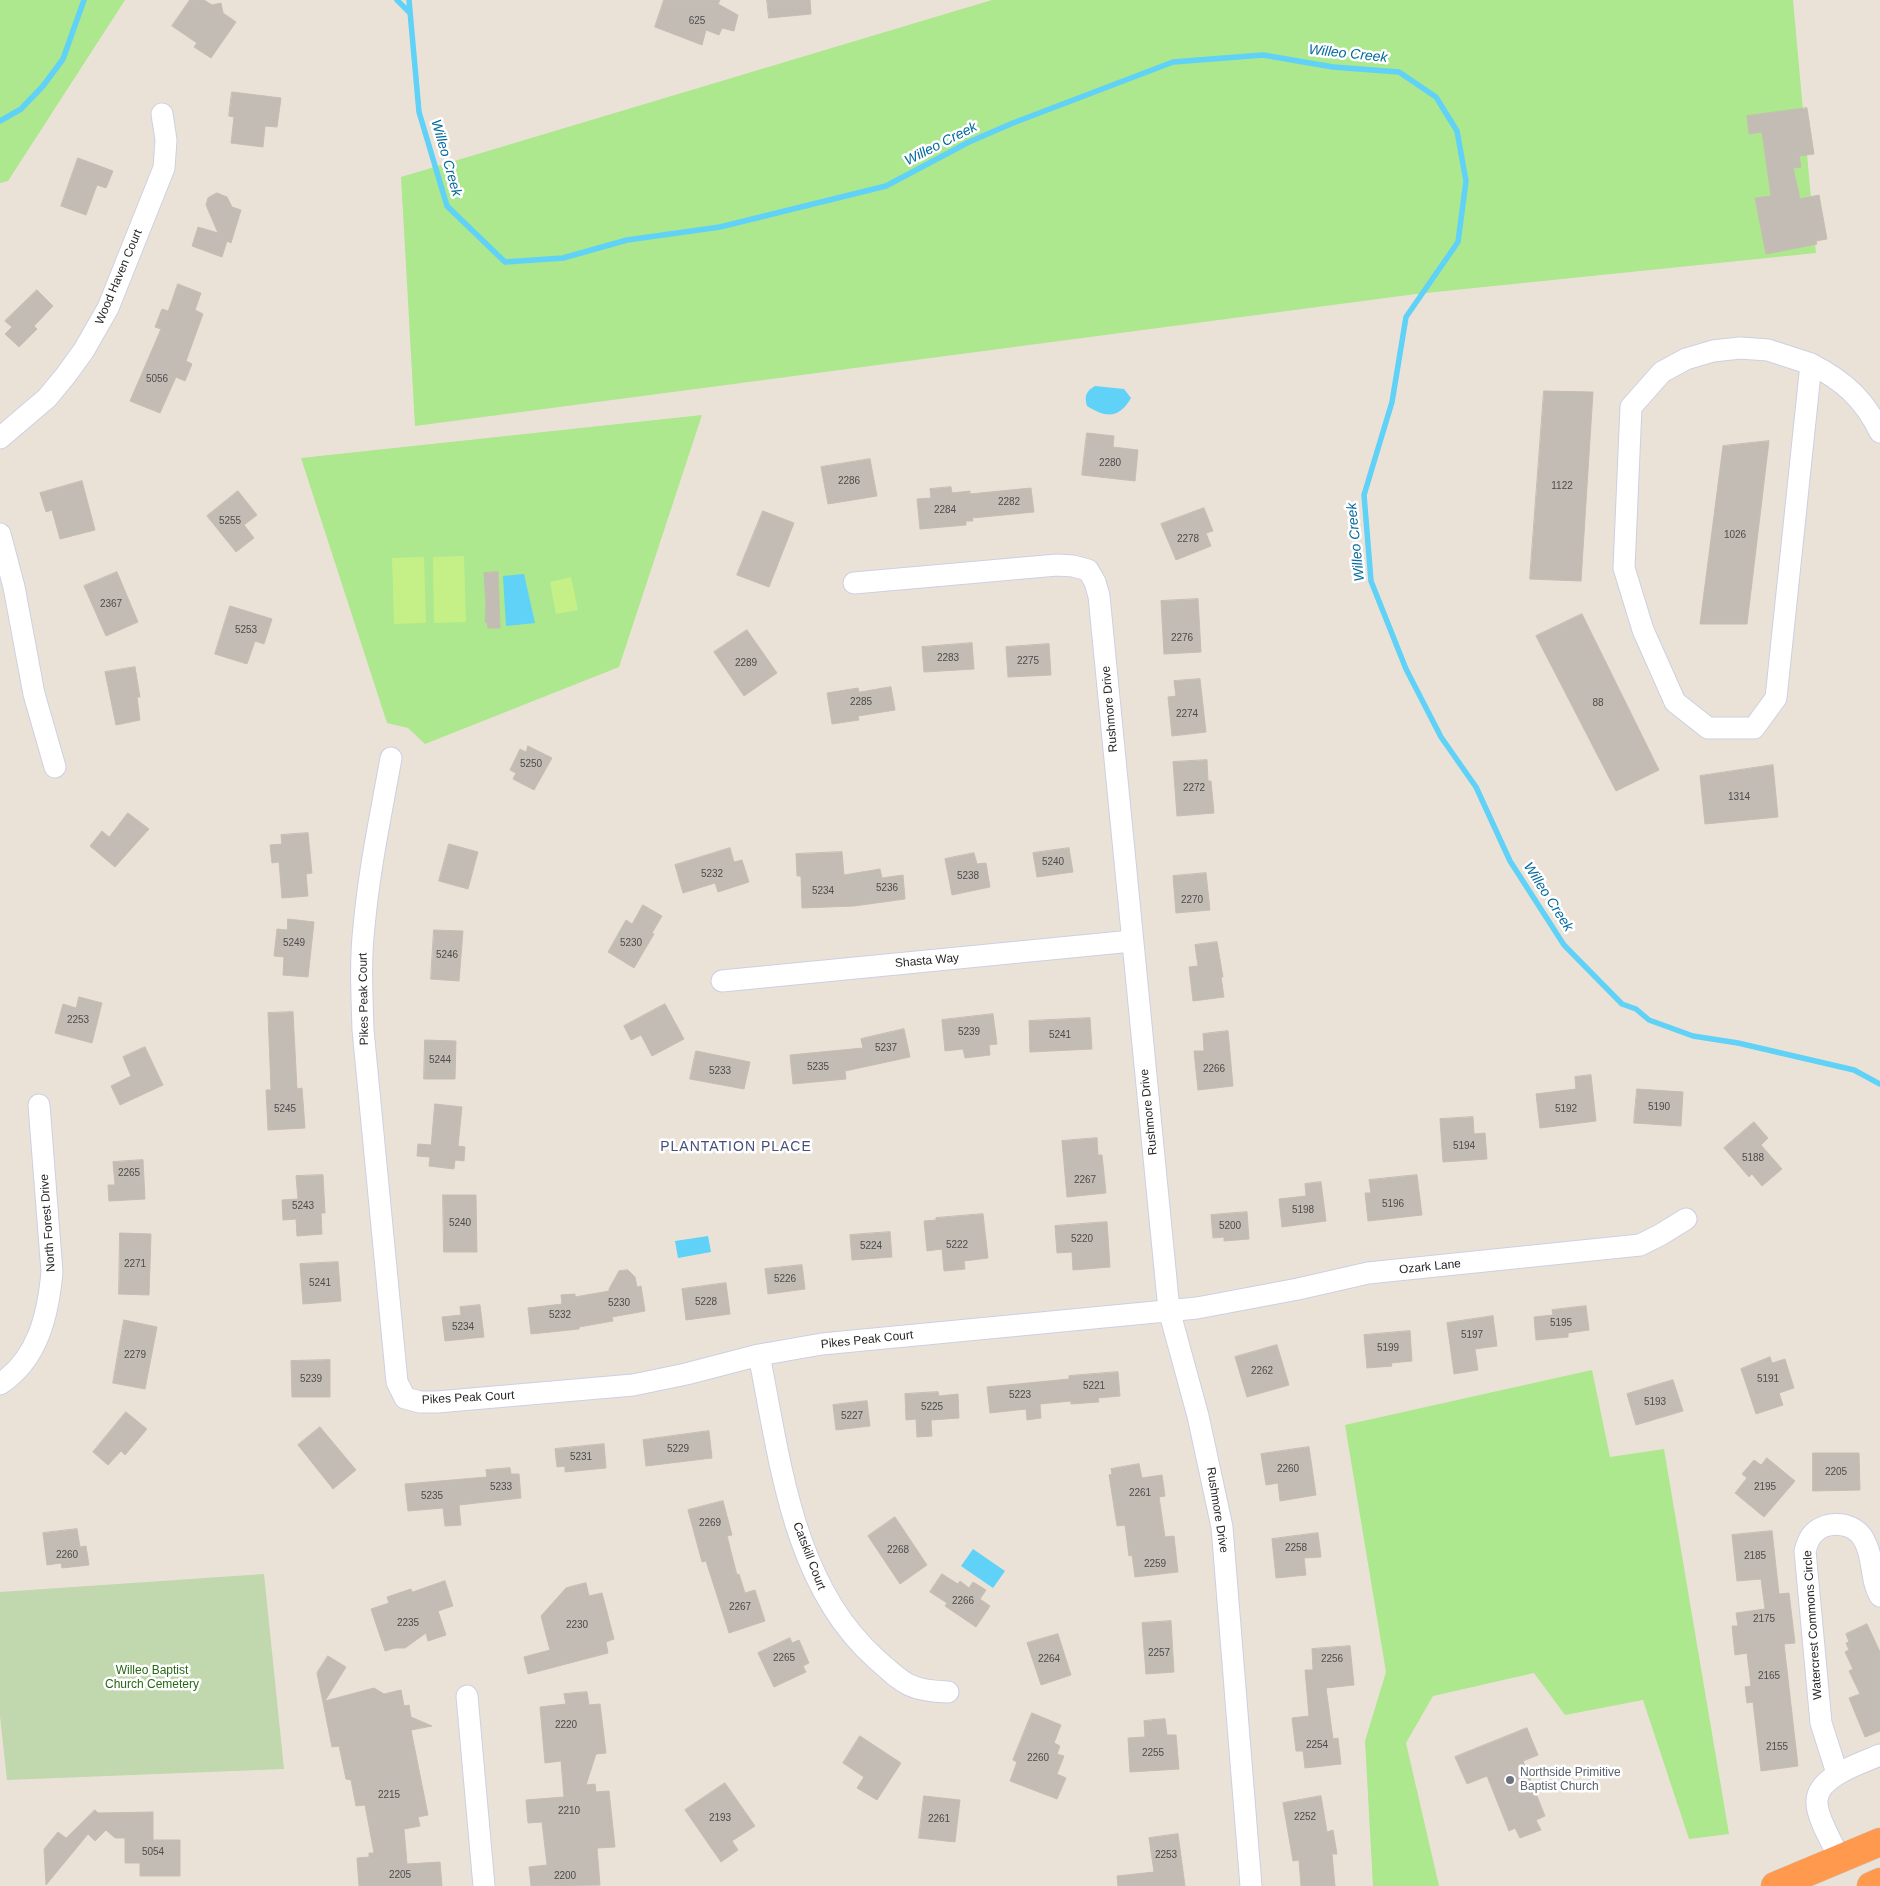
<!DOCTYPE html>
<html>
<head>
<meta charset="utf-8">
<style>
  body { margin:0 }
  canvas { display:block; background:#ebe2d7 }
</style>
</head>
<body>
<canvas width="1880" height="1886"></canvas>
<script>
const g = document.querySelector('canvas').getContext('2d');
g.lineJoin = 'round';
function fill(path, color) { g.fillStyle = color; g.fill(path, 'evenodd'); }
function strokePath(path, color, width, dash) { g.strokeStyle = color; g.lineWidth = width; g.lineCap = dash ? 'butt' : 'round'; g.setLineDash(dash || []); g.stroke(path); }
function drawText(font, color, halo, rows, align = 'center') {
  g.font = font + ' Helvetica,sans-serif'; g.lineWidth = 5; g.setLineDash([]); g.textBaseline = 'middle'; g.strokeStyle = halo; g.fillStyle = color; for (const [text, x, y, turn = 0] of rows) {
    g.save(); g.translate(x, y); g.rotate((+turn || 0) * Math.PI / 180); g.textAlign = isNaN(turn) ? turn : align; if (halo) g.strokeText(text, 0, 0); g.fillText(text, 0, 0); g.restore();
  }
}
const green = new Path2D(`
  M0,0H125L8,181L0,183Z
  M992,0H1793L1816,253L1416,294L415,426L401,177Z
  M702,415L619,667L425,744L408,728L387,723L301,458Z
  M1592,1370L1610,1457L1664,1449L1729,1834L1689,1839L1643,1700L1565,1715L1534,1673L1433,1696L1406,1743L1439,1886H1373L1365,1741L1386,1672L1345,1425Z`);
const cemetery = new Path2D(`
  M264,1574L284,1769L7,1780L0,1716V1592Z`);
const pitch = new Path2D(`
  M464,556L466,622L434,623L433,557Z
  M424,557L426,623L394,624L392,558Z
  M571,577L578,610L556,614L550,582Z`);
const water = new Path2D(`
  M1095,386L1124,389L1131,398C1119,419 1106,418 1087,406C1084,396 1086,391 1095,386Z
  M524,574L535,623L506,626L503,576Z
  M708,1236L711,1252L678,1258L675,1241Z
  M973,1549L1005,1571L993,1588L961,1566Z`);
const stream = new Path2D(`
  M397,0L409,12
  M409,0L419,112L447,206L505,262L563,258L627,240L720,227L886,186L969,142L1013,123L1173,62L1263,55L1333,67L1399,72L1436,97L1457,131L1466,181L1458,242L1406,317L1392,402L1364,495L1371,581L1406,669L1441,737L1476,787L1510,861L1564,945L1622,1004L1636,1009L1649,1020L1693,1036L1738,1043L1854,1070L1880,1084
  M0,121L21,109L43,86L63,59L84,0`);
const building = new Path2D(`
  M190,0H204L212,5L221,3L223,13L236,22L211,58L194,47L197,43L172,26Z
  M664,0H720L718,4L738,15L734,31L722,28L719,35L706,30L702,45L655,27Z
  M767,0H810L811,14L769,18Z
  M232,92L281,98L277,127L265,126L263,147L231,143L234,117L229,116Z
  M1807,108L1814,154L1799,156L1801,167L1793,168L1800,199L1819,195L1827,239L1816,241L1817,244L1766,254L1755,198L1771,196L1762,132L1749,134L1747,116Z
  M78,158L113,171L106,188L97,185L86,215L61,206Z
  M217,193L227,197L232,207L241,210L231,243L227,241L222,257L192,246L198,227L218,233L206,205L208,198Z
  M178,284L201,293L195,310L203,314L186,361L192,364L185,381L176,377L160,413L130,401L161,329L155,327L162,309L168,311Z
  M37,290L53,306L34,326L37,329L19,347L5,334L12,327L5,321Z
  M1544,391L1593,392L1581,581L1530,579Z
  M1087,433L1114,436L1113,447L1138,450L1135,481L1082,475Z
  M1769,441L1747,624H1700L1723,446Z
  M870,459L877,496L828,504L821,467Z
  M82,481L95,530L60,539L52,510L46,512L40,493Z
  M951,487L952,493L970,491V494L1031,488L1034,512L972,518L973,521H966V525L920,529L917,499L931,498L930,489Z
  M238,491L257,515L244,525L254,538L236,552L207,516Z
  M1204,508L1213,531L1206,533L1211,546L1176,560L1161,524Z
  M763,511L794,523L769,587L737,575Z
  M117,572L138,622L106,636L84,586Z
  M498,572L500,628H488L487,622H485L486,607L484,573Z
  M1198,599L1201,652L1164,654L1161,601Z
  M230,606L272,619L264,644L255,641L247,664L215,654Z
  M1582,614L1659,770L1616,791L1536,636Z
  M747,630L777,673L744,696L714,652Z
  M972,643L974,669L924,672L922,647Z
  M1049,644L1051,675L1008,677L1006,647Z
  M135,667L140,697H137L140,720L116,725L105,672Z
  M1200,679L1206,732L1172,736L1168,697L1176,696L1174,681Z
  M891,687L895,710L858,716L859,720L832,724L827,693L858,688L859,692Z
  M528,746L552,758L534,790L513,779L516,773L510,770L520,749L526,752Z
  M1207,760L1208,781H1211L1214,813L1177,816L1173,762Z
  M1773,765L1778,817L1705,824L1700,776Z
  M128,813L149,829L115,867L90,846L102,831L109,837Z
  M308,833L312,873L306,874L308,896L282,898L279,862L272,863L270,845L282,844L281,835Z
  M449,844L478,852L468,889L439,881Z
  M730,848L734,862L742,860L749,882L718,892L715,883L683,893L675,865Z
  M1069,848L1073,872L1037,877L1033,853Z
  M842,852L844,875L880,869L882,878L903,875L905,899L854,906L802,908L801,876H797L796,854Z
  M974,853L977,864L986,863L990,887L952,895L945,859Z
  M1206,873L1210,910L1176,913L1173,876Z
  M643,905L662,916L652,933L654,934L634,968L608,952L626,920L632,924Z
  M288,919L314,922L308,977L283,975L284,957L274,956L277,929L287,930Z
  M434,930L463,931L459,981L431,979Z
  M1217,942L1223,977H1221L1224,997L1193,1001L1189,967L1198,966L1195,945Z
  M79,997L102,1003L92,1043L55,1033L63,1004L76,1008Z
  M665,1004L684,1039L652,1056L641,1035L631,1040L624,1026Z
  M293,1012L297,1089L302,1088L305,1128L268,1130L266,1090H271L268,1013Z
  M993,1014L997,1044L989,1045L990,1055L965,1058L963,1049L945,1051L942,1020Z
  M1090,1018L1092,1049L1030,1052L1029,1021Z
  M904,1029L910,1057L845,1071L846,1079L793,1084L790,1055L863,1048L861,1039Z
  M1228,1031L1233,1086L1198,1090L1194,1051H1204L1203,1034Z
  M425,1040L456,1041L455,1079H424Z
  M145,1047L163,1085L120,1105L111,1086L131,1076L123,1057Z
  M696,1051L750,1062L744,1089L690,1079Z
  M1591,1075L1596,1121L1540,1128L1536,1094L1576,1089L1575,1077Z
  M1637,1089L1683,1092L1681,1126L1634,1123Z
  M435,1104L462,1107L458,1146L465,1147L464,1161L455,1160L454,1169L429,1166L430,1157L417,1156L418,1144L431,1145Z
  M1473,1117L1474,1134L1485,1133L1487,1159L1443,1162L1440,1119Z
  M1754,1122L1768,1138L1761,1145L1782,1169L1762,1186L1752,1174L1749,1177L1724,1148Z
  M1097,1138L1098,1155H1102L1106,1193L1067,1197L1062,1141Z
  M143,1160L145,1199L109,1201L108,1185H115L113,1162Z
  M323,1175L325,1213H321L322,1234L297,1236L296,1219L283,1220L282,1200L298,1199L296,1176Z
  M1417,1175L1422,1215L1368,1221L1365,1193H1371L1369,1180Z
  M1321,1182L1326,1221L1282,1227L1279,1199L1306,1196L1305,1184Z
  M443,1195H476L477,1252H444Z
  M1247,1212L1249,1239L1224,1241V1237L1213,1238L1211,1215Z
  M983,1214L988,1258L964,1261L965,1269L944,1271L942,1249L927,1251L924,1221L936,1220V1218Z
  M1107,1222L1110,1267L1073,1270L1072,1252L1057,1253L1055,1226Z
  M890,1232L892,1257L852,1260L850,1235Z
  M120,1233L151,1234L149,1295L119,1294Z
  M338,1262L341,1301L303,1304L300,1264Z
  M802,1265L805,1289L768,1294L765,1269Z
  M628,1270L635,1277L637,1287L641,1286L645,1311L612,1317L613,1321L579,1327V1329L531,1334L528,1308L562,1304L561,1295L575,1294V1297L609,1291V1289L619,1271Z
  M726,1283L730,1314L686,1320L682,1289Z
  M480,1305L484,1337L445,1341L442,1317L461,1315L460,1307Z
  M1586,1306L1589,1330L1568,1333V1337L1536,1340L1534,1317L1553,1315L1552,1310Z
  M1493,1316L1497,1346L1475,1349L1478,1370L1454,1374L1447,1323Z
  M124,1320L157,1327L145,1389L113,1383Z
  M1410,1331L1412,1361L1391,1363L1392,1366L1367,1368L1364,1335Z
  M1277,1345L1289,1385L1247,1397L1235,1357Z
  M1770,1357L1772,1363L1785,1359L1794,1388L1779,1393L1783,1405L1756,1414L1741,1369Z
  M330,1360V1397H292L291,1361Z
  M1118,1372L1120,1396L1098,1398L1099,1402L1071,1404V1401L1040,1404L1041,1418L1027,1420L1026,1409L990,1413L987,1387L1069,1379V1376Z
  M1673,1380L1683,1411L1636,1425L1627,1394Z
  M938,1392L939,1396L958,1394L959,1418L931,1420L932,1436L917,1437L916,1419L906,1420L905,1394Z
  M867,1401L870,1426L836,1430L833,1405Z
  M126,1412L147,1429L125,1455L121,1451L108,1465L93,1452Z
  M320,1427L356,1470L333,1489L298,1445Z
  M709,1431L712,1458L646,1466L643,1440Z
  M604,1444L606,1468L565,1472V1466L557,1467L555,1449Z
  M1309,1447L1316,1495L1280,1501L1278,1483L1266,1485L1261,1454Z
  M1813,1453H1859L1860,1490L1813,1491Z
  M1767,1458L1795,1481L1764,1517L1735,1493L1747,1478L1742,1474L1754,1460L1761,1465Z
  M1139,1464L1142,1478L1162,1475L1165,1496L1159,1497L1165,1537L1174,1536L1178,1572L1135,1577L1132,1555L1129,1556L1125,1525L1117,1526L1109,1475L1112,1474L1111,1469Z
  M510,1468L511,1474H519L521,1498L459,1505L461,1525L445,1526L443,1508L408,1511L405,1484L487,1477L486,1470Z
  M723,1501L732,1535L727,1536L737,1575L739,1574L745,1593L755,1590L765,1621L729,1633L706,1561L702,1562L688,1510Z
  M895,1517L927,1565L900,1584L868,1536Z
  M77,1529L80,1547L86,1546L89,1565L62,1568L61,1563L47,1565L43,1533Z
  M1772,1531L1779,1594L1789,1593L1795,1643L1784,1644L1798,1766L1761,1771L1753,1702L1747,1703L1745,1687L1751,1686L1747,1653L1735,1655L1732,1626H1738L1736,1613L1765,1609L1761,1579L1737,1581L1732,1535Z
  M1318,1533L1321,1557L1304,1558L1306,1575L1276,1578L1272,1539Z
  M942,1574L958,1584L960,1581L969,1588L973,1582L986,1590L980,1599L990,1606L976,1627L945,1606L947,1603L930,1592Z
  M445,1581L453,1606L438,1611L446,1635L428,1641L426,1633L405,1648H395L385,1651L371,1609L389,1603L387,1597L411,1589L412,1592Z
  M586,1583L589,1596L602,1593L614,1639L606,1642L608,1653L528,1674L524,1657L550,1650L541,1616L566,1588Z
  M1171,1621L1174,1672L1146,1674L1142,1623Z
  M1867,1624L1880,1652V1731L1865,1737L1849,1698L1860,1694L1849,1671L1853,1669L1845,1652L1849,1650L1846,1643L1849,1642L1846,1634Z
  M1058,1634L1071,1675L1041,1685L1027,1643Z
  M790,1638L792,1643L799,1640L809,1663L803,1666L806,1672L774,1687L758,1653Z
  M1350,1646L1354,1685L1326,1688L1333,1739L1338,1738L1341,1764L1305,1768L1303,1751H1296L1292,1718L1309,1716L1305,1670H1313L1312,1649Z
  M328,1656L346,1667L325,1701L374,1688L384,1694L401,1690L404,1706L409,1705L411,1717L432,1726L411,1730L428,1815L418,1817L420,1826L404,1829L407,1864L440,1862L442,1886H359L357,1858L369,1857V1853H374L365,1805L356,1806L351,1780L346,1779L339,1746L332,1747L317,1673Z
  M587,1692L589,1705L600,1704L606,1753L596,1754L586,1785L595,1784L596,1792L609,1791L615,1847L597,1848L600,1885L531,1886L529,1867L547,1865L542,1822L528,1823L526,1800L564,1797L561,1761L545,1763L540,1707L566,1704L564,1694Z
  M1032,1713L1061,1725L1054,1743L1060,1746L1057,1754L1064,1756L1057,1774L1066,1778L1057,1799L1010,1781L1017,1762L1013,1760Z
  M1165,1719L1167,1735H1176L1179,1769L1130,1772L1128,1738L1145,1737L1144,1721Z
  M1527,1728L1538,1755L1523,1761L1545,1816L1536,1820L1541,1830L1520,1838L1515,1828L1509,1831L1487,1776L1467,1784L1455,1757Z
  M860,1736L901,1763L877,1800L857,1788L864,1777L843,1763Z
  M725,1783L755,1826L732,1841L738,1850L721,1862L685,1810Z
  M924,1796L960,1800L955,1842L919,1838Z
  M1321,1796L1327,1832L1333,1830L1337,1854H1332L1335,1886H1301L1299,1860L1293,1861L1283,1803Z
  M95,1810L98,1813L153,1812V1840H180V1876H140V1863H125V1838H115L106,1830L95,1841L88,1834L46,1885L44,1849L58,1832L66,1838Z
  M1178,1834L1185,1886H1118L1117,1876L1154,1872L1149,1838Z`);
const street = new Path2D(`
  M1740,348L1768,350L1811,364L1776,698L1754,728H1708L1675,702L1643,630L1624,568L1631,407L1662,372L1686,359L1713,351Z
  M1811,364C1844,381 1864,399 1880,432
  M0,438L47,398L66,375L84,350L108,308L164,168L166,140L162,114
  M0,534L14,587L34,694L55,767
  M854,583L1057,565L1073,566L1088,570L1095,582L1099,596L1169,1310L1198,1416L1222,1527L1251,1886
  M391,758C381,814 369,870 364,927C360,961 362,995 363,1030L397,1382L405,1398L420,1402H437L633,1385L686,1374L759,1355L822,1344L1197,1308L1298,1289L1368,1273L1640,1245L1660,1235L1686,1219
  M722,981L1132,941
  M759,1355C780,1459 792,1583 875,1658C903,1683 909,1691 948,1692
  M0,1384C38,1359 48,1315 52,1272L39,1105
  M467,1696L484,1886
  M1837,1773L1821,1723L1805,1551C1807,1545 1808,1539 1813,1534C1827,1519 1855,1522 1864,1540C1874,1557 1870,1579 1880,1596
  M1840,1859C1833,1844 1816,1817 1817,1801C1817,1777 1861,1763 1880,1755`);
const highway = new Path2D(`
  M1775,1886L1880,1842
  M1871,1886L1880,1882`);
const markers = [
  [1510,1780,5,"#6b7280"]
];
const numberNames = [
  ["625",697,21],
  ["5056",157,379],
  ["2280",1110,463],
  ["2286",849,481],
  ["1122",1562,486],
  ["2282",1009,502],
  ["2284",945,510],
  ["5255",230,521],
  ["1026",1735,535],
  ["2278",1188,539],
  ["2367",111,604],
  ["5253",246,630],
  ["2276",1182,638],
  ["2283",948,658],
  ["2275",1028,661],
  ["2289",746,663],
  ["2285",861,702],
  ["88",1598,703],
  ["2274",1187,714],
  ["5250",531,764],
  ["2272",1194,788],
  ["1314",1739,797],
  ["5240",1053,862],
  ["5232",712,874],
  ["5238",968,876],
  ["5236",887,888],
  ["5234",823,891],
  ["2270",1192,900],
  ["5249",294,943],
  ["5230",631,943],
  ["5246",447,955],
  ["2253",78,1020],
  ["5239",969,1032],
  ["5241",1060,1035],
  ["5237",886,1048],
  ["5244",440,1060],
  ["5235",818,1067],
  ["2266",1214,1069],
  ["5233",720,1071],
  ["5190",1659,1107],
  ["5245",285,1109],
  ["5192",1566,1109],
  ["5194",1464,1146],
  ["5188",1753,1158],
  ["2265",129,1173],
  ["2267",1085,1180],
  ["5196",1393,1204],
  ["5243",303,1206],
  ["5198",1303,1210],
  ["5240",460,1223],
  ["5200",1230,1226],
  ["5220",1082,1239],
  ["5222",957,1245],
  ["5224",871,1246],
  ["2271",135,1264],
  ["5226",785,1279],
  ["5241",320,1283],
  ["5228",706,1302],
  ["5230",619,1303],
  ["5232",560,1315],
  ["5195",1561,1323],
  ["5234",463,1327],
  ["5197",1472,1335],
  ["5199",1388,1348],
  ["2279",135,1355],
  ["2262",1262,1371],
  ["5239",311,1379],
  ["5191",1768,1379],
  ["5221",1094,1386],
  ["5223",1020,1395],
  ["5193",1655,1402],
  ["5225",932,1407],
  ["5227",852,1416],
  ["5229",678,1449],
  ["5231",581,1457],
  ["2260",1288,1469],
  ["2205",1836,1472],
  ["5233",501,1487],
  ["2195",1765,1487],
  ["2261",1140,1493],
  ["5235",432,1496],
  ["2269",710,1523],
  ["2258",1296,1548],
  ["2268",898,1550],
  ["2260",67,1555],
  ["2185",1755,1556],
  ["2259",1155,1564],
  ["2266",963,1601],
  ["2267",740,1607],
  ["2175",1764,1619],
  ["2235",408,1623],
  ["2230",577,1625],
  ["2257",1159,1653],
  ["2265",784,1658],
  ["2264",1049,1659],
  ["2256",1332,1659],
  ["2165",1769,1676],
  ["2220",566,1725],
  ["2254",1317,1745],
  ["2155",1777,1747],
  ["2255",1153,1753],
  ["2260",1038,1758],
  ["2215",389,1795],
  ["2210",569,1811],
  ["2252",1305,1817],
  ["2193",720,1818],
  ["2261",939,1819],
  ["5054",153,1852],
  ["2253",1166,1855],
  ["2205",400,1875],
  ["2200",565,1876]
];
const streetNames = [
  ["Wood Haven Court",119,277,-67],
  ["Rushmore Drive",1110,709,-95],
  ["Shasta Way",927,961,-5],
  ["Pikes Peak Court",364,999,-91],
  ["Rushmore Drive",1149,1112,-96],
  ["North Forest Drive",48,1223,-94],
  ["Ozark Lane",1430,1267,-6],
  ["Pikes Peak Court",867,1340,-6],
  ["Pikes Peak Court",468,1398,-3],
  ["Rushmore Drive",1217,1510,81],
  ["Catskill Court",809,1556,69],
  ["Watercrest Commons Circle",1813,1625,-94]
];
const parkNames = [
  ["Willeo Baptist",152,1671],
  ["Church Cemetery",152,1685]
];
const worshipNames = [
  ["Northside Primitive",1520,1773],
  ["Baptist Church",1520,1787]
];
const waterNames = [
  ["Willeo Creek",1348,54,6],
  ["Willeo Creek",941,144,-27],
  ["Willeo Creek",446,158,74],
  ["Willeo Creek",1356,542,-96],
  ["Willeo Creek",1548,897,57]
];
const neighbourhoodNames = [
  ["PLANTATION PLACE",736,1147]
];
fill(green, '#ade78e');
fill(cemetery, '#c1d7ad');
fill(pitch, '#c5f088');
fill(water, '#60d1f7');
strokePath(stream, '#60d1f7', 5.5);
fill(building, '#c2bcb4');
strokePath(building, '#c6beb1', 1);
strokePath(street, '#ccd0e2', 23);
strokePath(highway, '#c7c7c7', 29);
strokePath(street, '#fff', 21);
strokePath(highway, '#ff994e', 28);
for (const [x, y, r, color] of markers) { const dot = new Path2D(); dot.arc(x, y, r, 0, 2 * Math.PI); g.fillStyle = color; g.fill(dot); strokePath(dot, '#fff', 2); }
drawText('10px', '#4e4c4a', null, numberNames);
drawText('12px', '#272727', '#fff', streetNames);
drawText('12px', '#266813', '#fff', parkNames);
drawText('12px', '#5b616d', '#fff', worshipNames, 'left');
drawText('italic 14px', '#036b9f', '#fff', waterNames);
g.letterSpacing = '1px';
drawText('14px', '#454f7a', '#fff', neighbourhoodNames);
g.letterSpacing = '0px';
</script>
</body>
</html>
